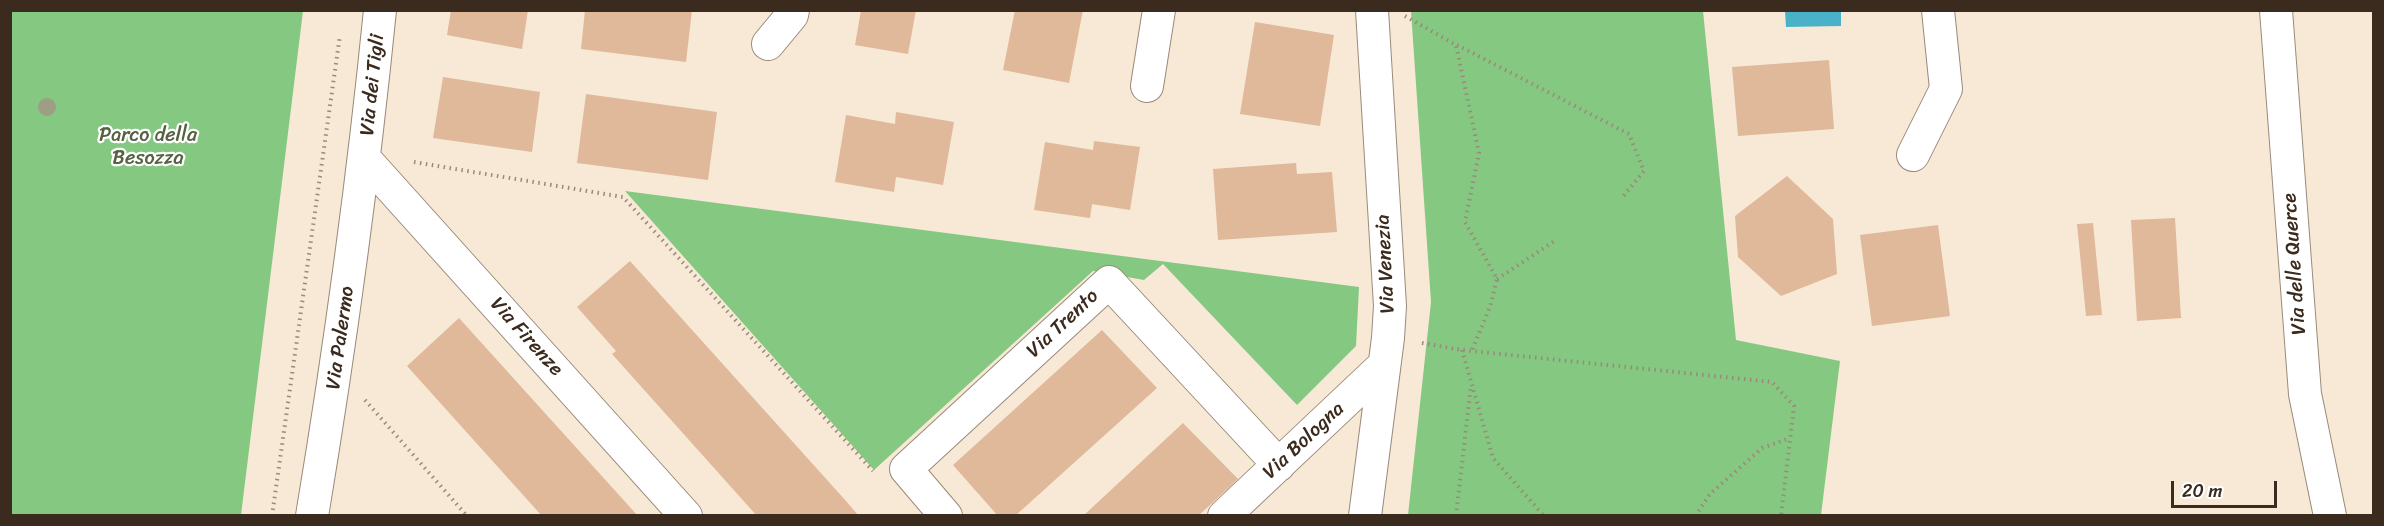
<!DOCTYPE html>
<html>
<head>
<meta charset="utf-8">
<style>
  body { margin:0 }
  #map { position:relative; width:2384px; height:526px; overflow:hidden; background:#f7e9d6; font-family:Sriracha,sans-serif }
  canvas { display:block }
  .frame { position:absolute; inset:0; border:12px solid #3b2a1e; pointer-events:none }
  .scale { position:absolute; left:2171px; top:481px; width:106px; height:27px; box-sizing:border-box; border:3px solid #3b2a1e; border-top:0; padding-left:8px; font-size:18px; line-height:21px; white-space:nowrap; color:#3b2a1e; -webkit-text-stroke:4px #fff; paint-order:stroke }
</style>
</head>
<body>
<div id="map">
<canvas width="2384" height="526"></canvas>
<div class="frame"></div>
<div class="scale">20 m</div>
</div>
<script>
const g = document.querySelector('canvas').getContext('2d');
g.lineJoin = 'round';
function fill(path, color) { g.fillStyle = color; g.fill(path, 'evenodd'); }
function strokePath(path, color, width, dash) { g.strokeStyle = color; g.lineWidth = width; g.lineCap = dash ? 'butt' : 'round'; g.setLineDash(dash || []); g.stroke(path); }
function drawText(font, color, halo, rows, align = 'center') {
  g.font = font + ' Sriracha,sans-serif'; g.lineWidth = 4.5; g.setLineDash([]); g.textBaseline = 'middle'; g.strokeStyle = halo; g.fillStyle = color; for (const [text, x, y, turn = 0] of rows) {
    g.save(); g.translate(x, y); g.rotate((+turn || 0) * Math.PI / 180); g.textAlign = isNaN(turn) ? turn : align; if (halo) g.strokeText(text, 0, 0); g.fillText(text, 0, 0); g.restore();
  }
}
const green = new Path2D(`
  M10,11H303L241,515H11Z
  M1411,11H1703L1736,340L1840,361L1821,515H1408L1431,302Z
  M625,191L1359,287L1356,346L1297,405L1163,264L1144,280L1093,271L874,470Z`);
const water = new Path2D(`
  M1785,11H1841V26L1786,27Z`);
const building = new Path2D(`
  M451,10H528L522,49L447,35Z
  M585,10H692L686,62L581,49Z
  M861,10H916L908,54L855,45Z
  M1015,10H1083L1069,83L1003,70Z
  M1255,22L1334,35L1320,126L1240,114Z
  M1829,60L1834,129L1738,136L1732,67Z
  M443,77L540,92L532,152L433,138Z
  M586,94L717,112L708,180L577,163Z
  M896,112L954,122L943,185L896,177L894,192L835,182L846,115L895,124Z
  M1094,141L1140,147L1130,210L1092,204L1090,218L1034,210L1045,142L1093,150Z
  M1296,163L1297,174L1332,172L1337,232L1218,240L1213,169Z
  M1787,176L1833,219L1837,274L1781,296L1738,257L1735,216Z
  M2175,218L2181,318L2137,321L2131,220Z
  M2093,223L2102,315L2086,316L2077,224Z
  M1938,225L1950,316L1872,326L1860,235Z
  M630,261L846,501L859,516H757L612,354L616,351L577,307Z
  M459,318L638,516H542L407,366Z
  M1102,330L1157,388L1015,516H998L953,465Z
  M1183,423L1238,479L1198,516H1083Z`);
const path = new Path2D(`
  M1405,16L1456,45L1479,153L1465,222L1497,279L1490,307L1472,350
  M1457,45L1629,134L1644,171L1621,199
  M414,162L623,197L873,471
  M1497,279L1556,240
  M1422,343L1462,350L1772,382L1794,406L1781,516
  M1462,350L1493,458L1544,516
  M365,400L467,516
  M272,516L340,35
  M1456,516L1471,385
  M1695,516L1710,494L1762,448L1790,438`);
const street = new Path2D(`
  M2276,10L2305,394L2330,516
  M768,44L792,15L793,10
  M1147,86L1159,10
  M1913,155L1946,89L1938,10
  M365,159L686,516
  M312,516C340,348 363,180 380,10
  M946,516L906,469L1109,282L1279,465
  M1224,516L1383,366
  M1365,516L1388,338L1390,306L1372,10`);
const trees = [
  [47,107]
];
const streetNames = [
  ["Via dei Tigli",373,85,-84],
  ["Via Venezia",1386,264,-93],
  ["Via delle Querce",2295,264,-94],
  ["Via Trento",1063,324,-43],
  ["Via Firenze",526,337,48],
  ["Via Palermo",341,338,-82],
  ["Via Bologna",1304,441,-43]
];
const parkNames = [
  ["Parco della",148,136],
  ["Besozza",148,159]
];
fill(green, '#85c882');
fill(water, '#49b2c8');
fill(building, '#e0b89a');
strokePath(street, '#998a7a', 34);
strokePath(path, '#998a7a', 4, [1.5, 4.5]);
strokePath(street, '#fff', 32);
g.fillStyle = '#9e9e84';
for (const [x, y] of trees) { g.beginPath(); g.arc(x, y, 9, 0, 2 * Math.PI); g.fill(); }
drawText('20px', '#3b2a1e', '#fff', streetNames);
drawText('20px', '#556141', '#fff', parkNames);
</script>
</body>
</html>
